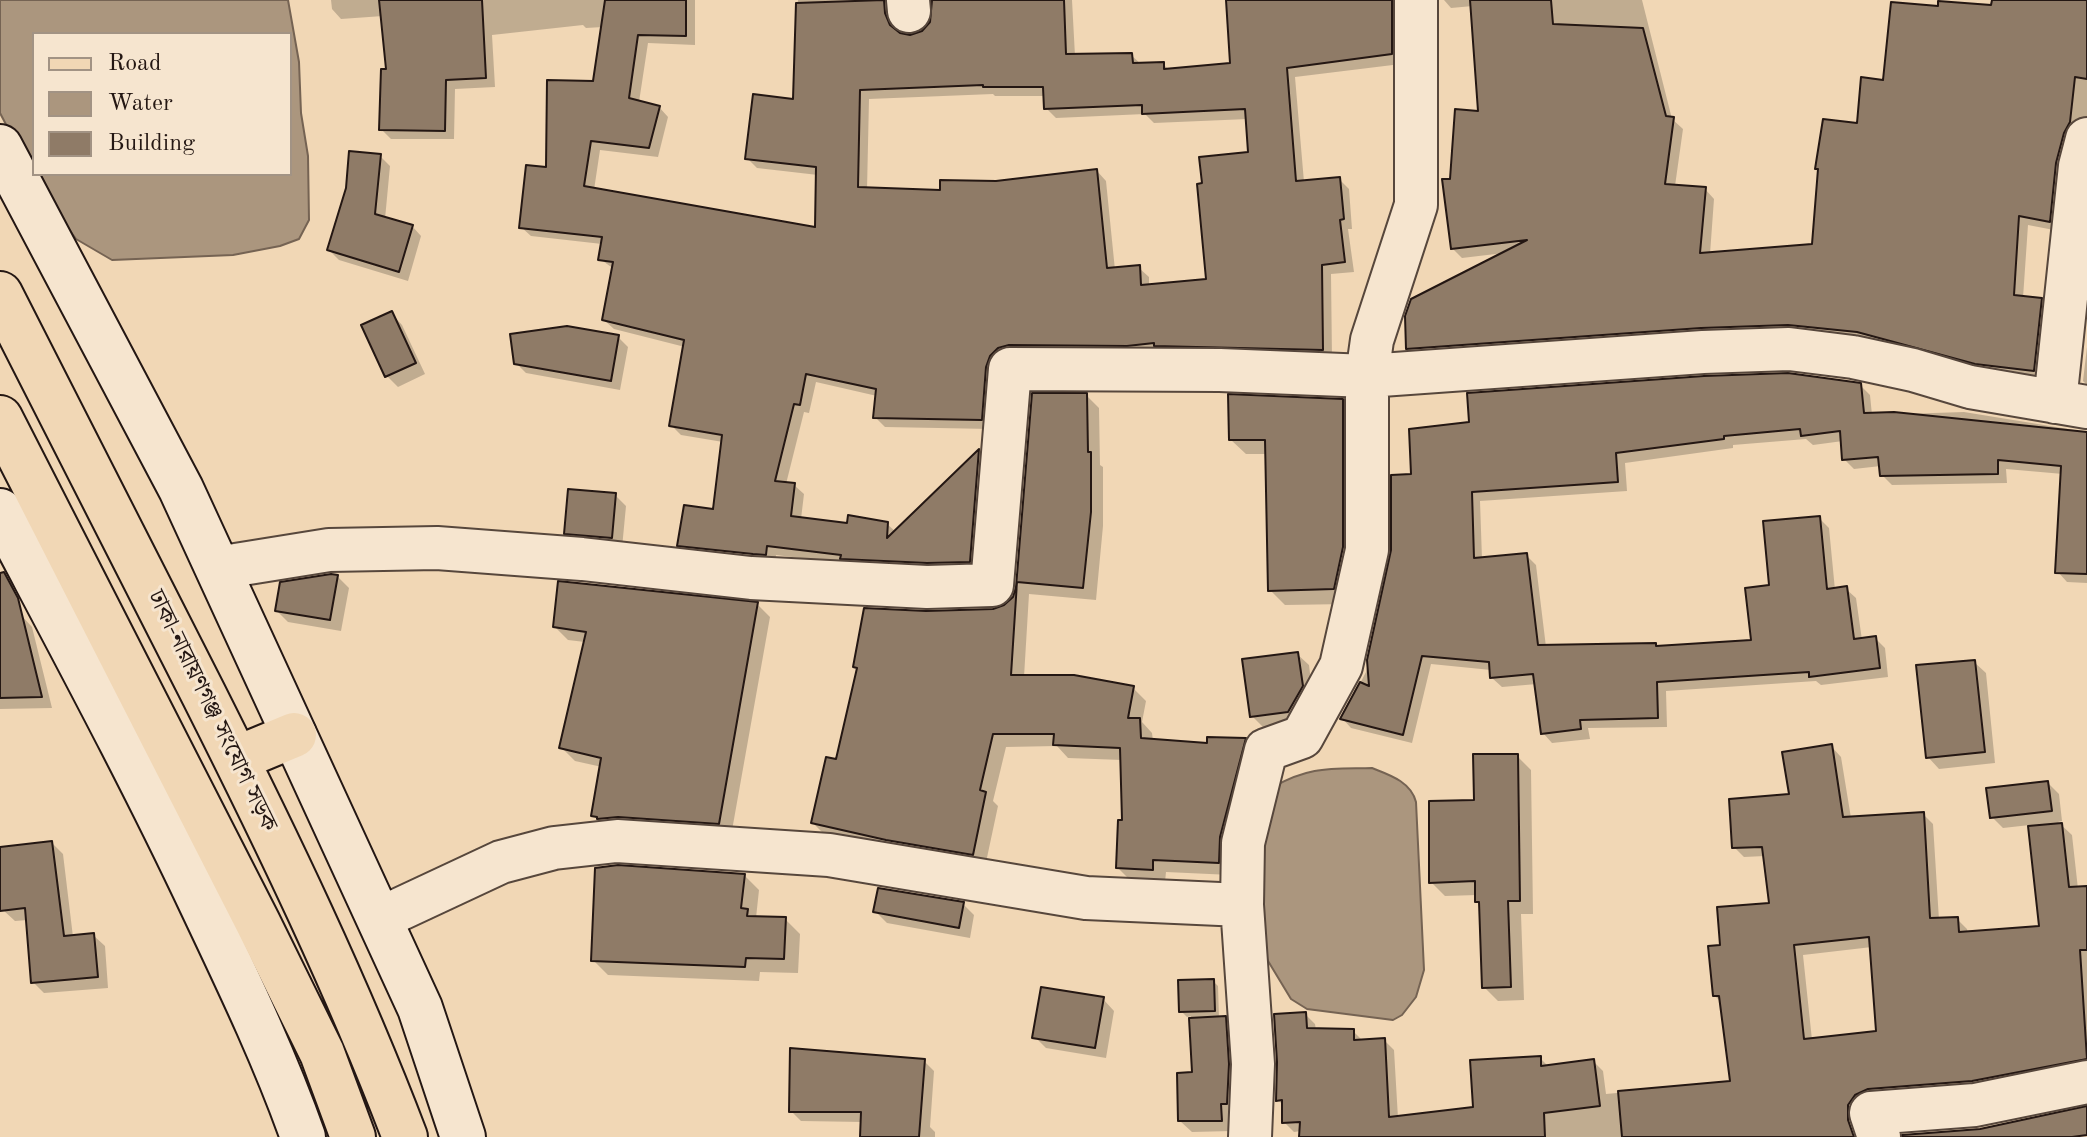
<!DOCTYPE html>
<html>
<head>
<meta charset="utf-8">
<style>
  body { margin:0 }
  #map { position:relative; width:2087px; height:1137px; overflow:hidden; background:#f1d7b5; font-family:"Old Standard TT",serif }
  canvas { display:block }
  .legend { position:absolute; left:32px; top:32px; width:260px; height:144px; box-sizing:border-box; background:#f6e5cf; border:2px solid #a29384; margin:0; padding:10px 14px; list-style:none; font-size:24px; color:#241713 }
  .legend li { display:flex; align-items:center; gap:16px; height:40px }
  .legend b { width:40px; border:2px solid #a29384 }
</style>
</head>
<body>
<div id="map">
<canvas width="2087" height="1137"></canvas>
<ul class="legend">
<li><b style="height:10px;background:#f1d7b5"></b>Road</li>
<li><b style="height:22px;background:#ab967e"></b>Water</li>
<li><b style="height:22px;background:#8f7b67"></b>Building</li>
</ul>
</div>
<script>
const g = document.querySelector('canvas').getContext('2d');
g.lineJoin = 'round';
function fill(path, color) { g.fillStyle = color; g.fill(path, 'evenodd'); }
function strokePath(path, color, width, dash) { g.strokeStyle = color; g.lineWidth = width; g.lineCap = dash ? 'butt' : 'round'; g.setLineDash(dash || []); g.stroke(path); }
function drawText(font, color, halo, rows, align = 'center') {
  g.font = font + ' "Old Standard TT","Noto Serif Bengali",serif'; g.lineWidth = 6; g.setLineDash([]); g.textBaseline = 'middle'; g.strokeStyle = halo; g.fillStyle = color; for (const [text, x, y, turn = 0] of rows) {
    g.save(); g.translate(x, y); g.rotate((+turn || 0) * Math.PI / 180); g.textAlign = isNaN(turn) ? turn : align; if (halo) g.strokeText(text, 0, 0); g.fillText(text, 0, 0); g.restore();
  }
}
const water = new Path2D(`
  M0,0H288L299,62L301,113L308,156L309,220L299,239L280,246L233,255L112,260L76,239L40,189L0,113ZM34,34H290V174H34Z
  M1372,768C1390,775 1411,782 1416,802L1424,970L1416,997L1402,1015L1393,1020L1307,1009L1291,999L1262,951L1254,909L1273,787C1310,766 1330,769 1372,768Z`);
const shadow = new Path2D(`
  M331,0H695V45L648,43L639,102L659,107L668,117L658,157L600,150L594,190L817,229L818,175L757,168L747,158L795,101L798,0H895L893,12L898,34L911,37L923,33L932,23L933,0H1072L1075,56L1131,55L1142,65L1163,64L1170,71L1232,65L1228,0H1404L1401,64L1295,77L1304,182L1339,179L1349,189L1352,229H1348L1354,272L1331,274L1332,359L1020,354L991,429L885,427L875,417L877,396L816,382L809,413L804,412L786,484L794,485L804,494L801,519L848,525L887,524L896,532L979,452L988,461L979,571L848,564L776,555L775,563L689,554L679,545L714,512L723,442L681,435L671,425L685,347L614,329L604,320L614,269L600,259L602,244L531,236L521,227L548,169L595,83L603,27L586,28L583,25L492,35L495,87L455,89L454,139H391L381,129L389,72L383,16L341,19L332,9ZM993,94L995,96H1046V108L1056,118L1145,114L1154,123L1248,119L1250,153L1208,281L1149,286V277L1139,268L1115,270L1106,181L1097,171L996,183L942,192L867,190L869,99Z
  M1444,0H1642L1672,119L1683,129L1675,186L1705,189L1714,199L1710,254L1814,246L1858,126L1885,82L1940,8L1993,7L1994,0H2087V127L2059,231L2028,225L2023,298L2041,300L2051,310L2043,382L1987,372L1418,358L1408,348L1504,253L1462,258L1453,249L1452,180L1480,113L1473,6L1451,8Z
  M380,156L390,166L385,219L412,226L421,236L408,281L339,260L329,250L348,189Z
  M391,313L402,325L425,374L398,387L387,376Z
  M618,337L628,347L620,390L526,373L516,363Z
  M2087,347V385L2083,381Z
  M1860,385L1870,395L1872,415L1964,412L2087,432V583L2067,582L2058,572L2063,474L2006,469L2007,483L1892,485L1882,475L1881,466L1854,469L1844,459L1843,441L1813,445L1806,439L1733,445V448L1625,463L1627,491L1480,501L1482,559L1526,555L1536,565L1546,647L1655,645L1659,648L1753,642L1771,587L1819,518L1829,528L1835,590L1846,589L1856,598L1862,640L1875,638L1885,648L1888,677L1821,685L1816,681L1666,691L1667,727L1588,728L1590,739L1552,743L1543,733L1537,684L1502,687L1492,678L1491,670L1431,664L1412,743L1351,728L1342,718L1366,672L1413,476Z
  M1034,395H1086L1099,408L1100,465L1103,467V526L1096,600L1029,594L1024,677L1133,688L1146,701L1142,722L1152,733L1153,741L1209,745L1245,740L1258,753L1231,875L1166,872L1165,882L1131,881L1118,868L1124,822L1122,760L1068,758L1057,746L1006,747L993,801L998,806L985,867L826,836L813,823L838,762L859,671L855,667L926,613L993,611L1004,608L1013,600L1018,587Z
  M1342,401L1357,416L1348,604L1285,605L1270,590L1268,454H1246L1231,440Z
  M615,495L626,506L622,548L578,544L566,533Z
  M0,575L21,615L32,627L52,708L0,709Z
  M338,577L349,588L341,631L288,622L277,611Z
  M757,604L770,617L731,836L606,828L593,815L602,767L575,761L562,748L585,642L568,640L555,627Z
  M1297,654L1309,665L1313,698L1300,723L1263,727L1252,716Z
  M1974,662L1986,673L1995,763L1939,769L1928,757Z
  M1831,746L1841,757L1851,818L1923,814L1933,824L1939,920L1957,919L1967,929L1968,933L2042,928L2030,825L2003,828L1992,817L2048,783L2059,794L2062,821L2058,822L2072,835L2078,889L2087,888V1069L1859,1137H1301V1131L1294,1132L1284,1122V1106L1278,1100L1305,1014L1315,1024L1316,1030L1353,1031L1363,1041L1384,1040L1394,1050L1398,1118L1475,1109L1540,1058L1549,1067L1593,1061L1603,1071L1606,1094L1732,1082L1722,1003L1714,995L1722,947L1771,905L1765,856L1744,857L1734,847L1792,796ZM1872,947L1878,1033L1812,1040L1803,955Z
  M1517,756L1531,770L1533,914H1521L1524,1000L1498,1001L1484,987L1482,905L1477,901V895L1445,896L1431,882Z
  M52,843L63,854L73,937L93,935L105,946L108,988L44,993L33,982L28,920L15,921L3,910L0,849Z
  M744,875L759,890L756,918L785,919L800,934L798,973L760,972L759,981L608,975L593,960Z
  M963,904L974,915L970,938L887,923L875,911Z
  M1213,981L1218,986L1219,1018H1225L1236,1029L1232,1131L1192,1132L1180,1121L1194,1074L1191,1016L1187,1017L1181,1011Z
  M1103,999L1114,1011L1106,1058L1046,1048L1035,1037Z
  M924,1061L934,1071L930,1127L935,1132V1137H862L863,1122L801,1121L791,1111Z`);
const building = new Path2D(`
  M379,0H482L486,78L446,80L445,131L379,130L381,69H386Z
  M605,0H686V36L638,35L629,98L660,106L649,148L591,141L584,186L815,227L816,167L745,159L753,94L793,99L796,3L884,0L885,13L890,25L900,33L910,35L922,31L930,22L932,0H1064L1066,54L1132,53L1133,63L1164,62V69L1230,63L1226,0H1392V54L1287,68L1296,181L1340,177L1344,219L1340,220L1345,262L1322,265L1323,350L1154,346V343L1127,346L1009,345L998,348L990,356L986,367L982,420L873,418L876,389L806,374L800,405L794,404L775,481L795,483L791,516L847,523L848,515L888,522L887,538L979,449L970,562L927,563L840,559L841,555L767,546L766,555L753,554L677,546L684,505L713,509L722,435L669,426L684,340L602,320L613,262L598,260L602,237L519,228L526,165L546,167L547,80L593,81ZM983,85V87H1043L1044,109L1142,105V114L1245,109L1248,152L1199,157L1202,183L1197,184L1206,279L1141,285L1140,265L1107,268L1097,169L996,181L940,180V190L858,187L860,90Z
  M1470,0H1551L1553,24L1643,28L1666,116L1674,117L1665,184L1706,187L1700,253L1812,244L1818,169H1815L1823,119L1857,123L1861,77L1883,80L1891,2L1938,6V1L1991,5L1992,0H2087V79L2075,77L2070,122L2064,133L2056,163L2050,222L2019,216L2014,295L2042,298L2034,371L1975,364L1857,332L1788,325L1701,328L1406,349L1405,316L1411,299L1527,240L1451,249L1442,179H1450L1455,109L1478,111Z
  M349,151L381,154L375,214L413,225L399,272L327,250L346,188Z
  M392,311L416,363L385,377L361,325Z
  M567,326L619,335L611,381L514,364L510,334Z
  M1788,373L1861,383L1864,413L1894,412L2087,432V574L2055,573L2061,466L1998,460V474L1880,476L1878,457L1842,460L1840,431L1801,436L1800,429L1724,436V439L1616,453L1618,482L1472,492L1474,558L1527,553L1538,645L1656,643V646L1751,640L1745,588L1769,585L1763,521L1820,516L1827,589L1847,586L1854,639L1876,636L1880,668L1809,677V672L1657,682L1658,718L1580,720L1581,729L1541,734L1533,674L1490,678L1489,662L1422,656L1403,735L1340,719L1360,682L1369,686L1367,660L1391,550V475L1411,474L1409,429L1469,422L1467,393L1704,376Z
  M1032,393H1087L1088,452H1091V512L1083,588L1017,582L1011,675H1074L1134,686L1128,718H1140L1141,738L1207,743V737L1246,738L1220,837L1219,863L1153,860V870L1116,868L1118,820H1122L1120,748L1053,745L1054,734H993L980,790L986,792L973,855L886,840L811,823L826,757L836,759L857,668L853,667L864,608L926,611L993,609L1004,605L1013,597L1016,587Z
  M1228,394L1343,399V547L1334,589L1268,591L1265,440H1229Z
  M568,489L616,493L612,538L564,534Z
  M4,572L18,598L42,697L0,698V573Z
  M331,574L338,575L330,620L275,611L280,582Z
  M558,581L758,602L719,824L618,817L597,819V817L591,816L601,758L559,748L586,632L553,627Z
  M1298,652L1303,686L1288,712L1250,717L1242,659Z
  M1975,660L1985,752L1926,758L1916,665Z
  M1832,744L1843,817L1924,812L1930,918L1958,917L1959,932L2039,926L2028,826L2062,823L2069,887L2087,886V950H2080L2087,1059L1972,1081L1868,1089L1855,1095L1848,1105V1120L1854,1137H1622L1618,1091L1730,1081L1719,996H1713L1708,946L1720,945L1717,907L1769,903L1762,847L1732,848L1729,799L1789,794L1782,752ZM1869,937L1876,1031L1804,1039L1794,945Z
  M1473,754H1518L1520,901H1508L1511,987L1482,988L1479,902H1475V881L1429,883V801L1474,800Z
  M2048,781L2052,811L1990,818L1986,788Z
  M52,841L64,936L94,933L98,977L31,983L25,908L0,911V847Z
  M618,865L745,874L741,908L748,909L747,916L786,917L784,959L746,958L745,967L591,961L595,868Z
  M878,888L964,902L959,928L873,912Z
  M1214,979L1215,1011L1179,1012L1178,980Z
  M1041,987L1104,997L1095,1048L1032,1038Z
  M1306,1012L1307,1028L1354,1029V1040L1385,1038L1389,1117L1473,1107L1470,1060L1541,1056V1066L1594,1059L1600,1106L1544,1113L1545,1137H1299L1300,1122L1282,1123V1100L1276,1101L1277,1062L1274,1014Z
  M1226,1016L1229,1064L1227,1104H1221L1222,1121H1178L1177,1073L1192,1072L1189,1018Z
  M790,1048L925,1059L919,1137H860L861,1112H789Z
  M2087,1106V1135L2072,1137H1902V1135L1980,1129Z`);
const street = new Path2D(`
  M908,0L909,11
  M2055,402L2080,166L2087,139
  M217,568L329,550L437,548L582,559L751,578L927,587L992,585L1010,369L1220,370L1367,376L1703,352L1789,349L1853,357L1913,370L1970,387L2087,407
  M379,919L501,862L554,848L617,841L829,855L1086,898L1242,905
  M1250,1137L1253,1064L1242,905L1243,843L1266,750L1302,737L1341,666L1367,550V376L1372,340L1416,205V0
  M1879,1137L1871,1113L1975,1105L2087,1082`);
const secondary = new Path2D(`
  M0,147L181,489L420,1008L463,1137
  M0,511C69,642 140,773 203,907C239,983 275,1058 303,1137`);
const primary = new Path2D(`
  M0,294C68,428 137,561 204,695C277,840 347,985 405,1137
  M0,418L258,923L322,1053L353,1137
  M236,759L294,735`);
const streetNames = [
  ["ঢাকা-নারায়ণগঞ্জ সংযোগ সড়ক",212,711,64]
];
fill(water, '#ab967e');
strokePath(water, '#756353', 2);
fill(shadow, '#0003');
fill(building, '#8f7b67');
strokePath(building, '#241713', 2);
strokePath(street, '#57473c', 46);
strokePath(secondary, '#241713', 48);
strokePath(primary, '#241713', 48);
strokePath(street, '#f6e5cf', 42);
strokePath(secondary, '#f6e5cf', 44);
strokePath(primary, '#f1d7b5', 44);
drawText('24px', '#241713', '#f6e5cf', streetNames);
</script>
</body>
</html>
